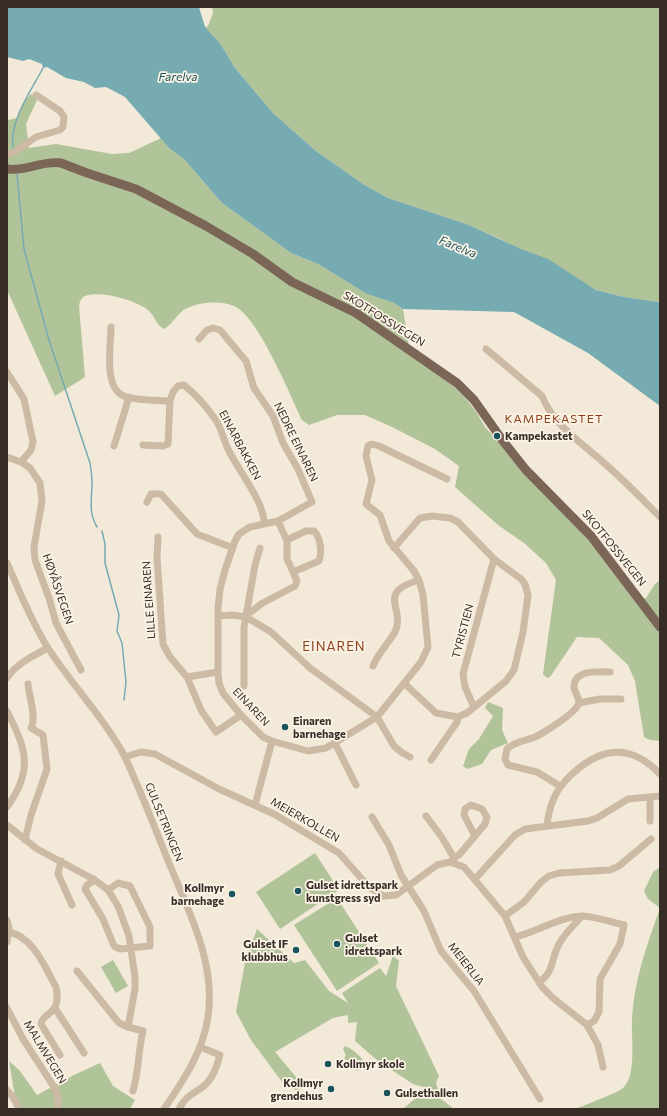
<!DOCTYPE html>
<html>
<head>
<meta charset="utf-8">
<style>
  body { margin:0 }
  #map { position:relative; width:667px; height:1116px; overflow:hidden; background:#f3e9d9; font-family:Commissioner,sans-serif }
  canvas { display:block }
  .frame { position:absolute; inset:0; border:8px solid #372d26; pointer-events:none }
</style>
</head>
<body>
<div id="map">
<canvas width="667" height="1116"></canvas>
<div class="frame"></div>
</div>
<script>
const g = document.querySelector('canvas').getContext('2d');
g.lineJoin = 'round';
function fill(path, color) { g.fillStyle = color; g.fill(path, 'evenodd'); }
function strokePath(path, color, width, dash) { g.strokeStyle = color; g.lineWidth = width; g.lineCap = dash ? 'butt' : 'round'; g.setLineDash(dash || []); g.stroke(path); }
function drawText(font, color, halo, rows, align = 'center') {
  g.font = font + ' Commissioner,sans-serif'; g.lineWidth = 3.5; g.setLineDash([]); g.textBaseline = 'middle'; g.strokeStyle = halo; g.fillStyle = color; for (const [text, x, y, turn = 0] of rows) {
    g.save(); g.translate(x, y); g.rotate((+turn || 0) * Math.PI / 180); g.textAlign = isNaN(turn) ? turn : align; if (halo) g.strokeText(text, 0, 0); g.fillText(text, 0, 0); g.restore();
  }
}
const green = new Path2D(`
  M212,7H660V302L624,297L596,290L573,276L496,237L469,225L388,198L363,184L316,151L273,113L235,68L220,43L205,27L208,26L213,13Z
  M31,94L37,100L26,124L29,148L56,144L112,154L129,153L161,138L170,149L184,159L222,203L291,253L318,264L367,294L394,303L403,309L410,353C439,374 469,394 485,427L582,529L634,600L646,598L655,584L660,580V741L650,740L644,737L635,681L628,665L599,638L577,637L550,677L547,678L543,674L556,580L546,563L524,543L498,525L455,487L459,466L435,449L392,427L365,415H337L309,425L302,420C290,395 258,316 234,306C220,300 200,302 187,308C178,312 173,324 164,329C157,326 155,316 148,310C136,300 100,290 85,296C81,298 80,301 79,306L85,377L55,396L7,290L8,120L17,118L25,100Z
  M488,702L503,708L502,730L508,743L491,750L482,764L467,769L463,766L469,749L479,739L493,716L485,708Z
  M315,853L339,890L280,929L256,892Z
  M660,867V1109H576C586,1104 618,1093 623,1088C637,1076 631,1037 632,1020C634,980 647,945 660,908L648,899L644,891L653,872Z
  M337,898L379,963L337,991L294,925Z
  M257,929L294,963L305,960L329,991L348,1003L342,993L380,968L386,976L393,956L399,961L396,986L439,1076L436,1083L441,1099L454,1109H403L427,1088L413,1084L378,1061L355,1041L357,1022L348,1023V1015L333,1018L275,1052L296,1077L301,1092L285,1086L251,1040L236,1012L245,962Z
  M113,960L128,986L116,993L101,967Z
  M345,1046C353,1049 365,1059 366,1067L357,1071L344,1058L346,1056L343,1049Z
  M9,1061L20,1071L37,1095L74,1075L100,1063L113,1086L135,1100L130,1109H17Z`);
const water = new Path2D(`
  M7,7H199L205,27L220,43L235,68L273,113L316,151L363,184L388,198L469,225L521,249L548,259L596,290L624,297L660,302V406L588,353L514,312L403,309L394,303L367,294L318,264L291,253L222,203L184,159L170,149L125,97L106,87L95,88L84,82L66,78L47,67L43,68L42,64L29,59L23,61L7,57Z`);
const stream = new Path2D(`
  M13,148C9,121 31,91 43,68
  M17,174L24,249L49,340L90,463C91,469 92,476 92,483C92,499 88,512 97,527
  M102,531L105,544V563L119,615L117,631L122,643L126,682L124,700`);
const minor = new Path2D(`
  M7,155L16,151L36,137L60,130L63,127L64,117L60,111L36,95
  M111,327C111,345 103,388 124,396C137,401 156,400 170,401
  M199,339L207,330L213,328L220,330L246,361L254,388L273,416L283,443L298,469L312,502L278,521L250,527L239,534L235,541L225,570L220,589L218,608V672L219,683L223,693L240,714L263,737L272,741L308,751L326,748L377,717L421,662L428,647L423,595L419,580L414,571L389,541L380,515L366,504L372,480L366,456L368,446L372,444L379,446L447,479
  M486,349L542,396C554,426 581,442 604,463C624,480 642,499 660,517
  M7,372L24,399L33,442L31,450L21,462
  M143,445L163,446L168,444L170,401L173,392L178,386L184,385C195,394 207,407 215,419C221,427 223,437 227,447C236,468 264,500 264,523
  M114,446L129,397
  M7,457L21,462L30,468L40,483L42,501L34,547L35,560L49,598L56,623L81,670
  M147,502L151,494H161L197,534L233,548
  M278,521L287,541V559L293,572L319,561C322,552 321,538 314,531H306L287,540
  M158,537L157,558L163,644L170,657L187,677L201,710L216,732L241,715
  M394,548L420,518L432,516L450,518L458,522L494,559L521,579L525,584L528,595L523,632L514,670L506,681L467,713L458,717L436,713L404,683
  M7,563C20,592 31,621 48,648C72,685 104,718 125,757C141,792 155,828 169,863C189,912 216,963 208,1017C203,1052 183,1081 164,1109
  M247,612H251L261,604L295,586L297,581L293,572
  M218,616L233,615L246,617L271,632L310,668L377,717L394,746L401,752L410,757
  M373,666C378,653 388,644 395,632C406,608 375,593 419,580
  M187,677L218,672
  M7,678C16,664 34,655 48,648
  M244,686V627L255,565L260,548
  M579,703C579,697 575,693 574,688C573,669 598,672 610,672
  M474,707L465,687L463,674L494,559
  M7,711C26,749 34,770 7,807
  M335,743L356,785
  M125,757L141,752L155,754L219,789L274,814L339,853L369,887L383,896L396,895L437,865L450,862L464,867L505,916L523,957L542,987L553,998L587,1025L598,1045L603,1067
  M431,760L457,722L458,717
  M560,786L537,772L508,765L505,759L507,749C515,741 526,741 535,737C545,732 576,713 579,703L600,699H621
  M255,805L272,741
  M426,816L441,836L454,858
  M372,817L389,845L401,875L424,911L441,951L474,991L540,1099
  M650,821V797
  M7,825L37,849L95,880L108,890L118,906L129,936L135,977V989L128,1027L143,1031C138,1051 139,1071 133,1091
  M547,825C550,799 559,784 579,768C608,745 634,747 660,774
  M25,840L31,815L47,769L43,735L31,728C37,719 29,696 28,684
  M61,861L58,874L72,905
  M454,863V858L459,855L475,836L464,815L465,809L471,805L482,809L487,817L485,824L475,836
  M475,879L515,835L525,829L588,821L597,818L628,799L660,796
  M95,880L87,885L85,889L103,919L114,946L120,949L150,946V927L130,886L118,883L108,890
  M505,916L524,902L541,882L549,876L559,873L610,870L619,866L651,839
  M7,920L9,928L7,942
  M8,932C33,936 45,967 56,987C62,1016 43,1011 41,1024L60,1055
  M515,937C537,932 559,917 581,916C595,916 610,922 624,925L620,944L600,979L599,1012L594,1021L587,1025
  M77,971L119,1023L128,1027
  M539,982C554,973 551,958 559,944C565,933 574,925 582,916
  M7,1008L23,1039L56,1090L58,1097V1109
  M55,1008L84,1053
  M7,1090L13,1097L19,1109
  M179,1109C188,1092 195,1095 206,1084C214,1076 217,1065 220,1055L200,1047`);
const major = new Path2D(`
  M7,169C26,172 42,160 61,163L87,173L136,189L206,226L253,254L292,282L356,313L457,383L474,400L503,441L526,470L591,536L660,627`);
const markers = [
  [497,436,4,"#19525b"],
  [285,727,4,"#19525b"],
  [298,891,4,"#19525b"],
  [232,894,4,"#19525b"],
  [337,944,4,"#19525b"],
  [296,950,4,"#19525b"],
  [328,1064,4,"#19525b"],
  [331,1089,4,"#19525b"],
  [387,1093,4,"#19525b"]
];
const streetNames = [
  ["SKOTFOSSVEGEN",384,319,32],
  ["NEDRE EINAREN",296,442,64],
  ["EINARBAKKEN",240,445,62],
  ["SKOTFOSSVEGEN",614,548,51],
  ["HØYÅSVEGEN",58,589,71],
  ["LILLE EINAREN",149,600,-94],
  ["TYRISTIEN",463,631,-75],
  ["EINAREN",251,707,47],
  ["MEIERKOLLEN",305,820,30],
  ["GULSETRINGEN",164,822,68],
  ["MEIERLIA",466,964,52],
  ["MALMVEGEN",45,1052,59]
];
const poiNames = [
  ["Kampekastet",505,436],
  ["Einaren",293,721],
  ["barnehage",293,734],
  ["Gulset idrettspark",306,885],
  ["kunstgress syd",306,898],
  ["Kollmyr",224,888,"right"],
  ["barnehage",224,901,"right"],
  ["Gulset",345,938],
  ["idrettspark",345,951],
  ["Gulset IF",288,944,"right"],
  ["klubbhus",288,957,"right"],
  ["Kollmyr skole",336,1064],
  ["Kollmyr",323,1083,"right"],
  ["grendehus",323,1096,"right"],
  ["Gulsethallen",395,1093]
];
const waterNames = [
  ["Farelva",178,77],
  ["Farelva",458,247,22]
];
const neighbourhoodNames = [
  ["KAMPEKASTET",554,419]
];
const quarterNames = [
  ["EINAREN",334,647]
];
fill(green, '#b1c398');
fill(water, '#76abb2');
strokePath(stream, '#76abb2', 1.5);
strokePath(minor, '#ccbaa4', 7);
strokePath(major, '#7a6556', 9);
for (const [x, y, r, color] of markers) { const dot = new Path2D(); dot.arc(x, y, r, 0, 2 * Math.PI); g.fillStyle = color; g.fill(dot); strokePath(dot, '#fbf3e6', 1.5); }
drawText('11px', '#372d26', '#fbf3e6', streetNames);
drawText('bold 11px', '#372d26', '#fbf3e6', poiNames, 'left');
drawText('italic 12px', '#19525b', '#fbf3e6', waterNames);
g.letterSpacing = '1px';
drawText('12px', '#8c3e1a', '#fbf3e6', neighbourhoodNames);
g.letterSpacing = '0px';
g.letterSpacing = '1px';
drawText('13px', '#8c3e1a', '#fbf3e6', quarterNames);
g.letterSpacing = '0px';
</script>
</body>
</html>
